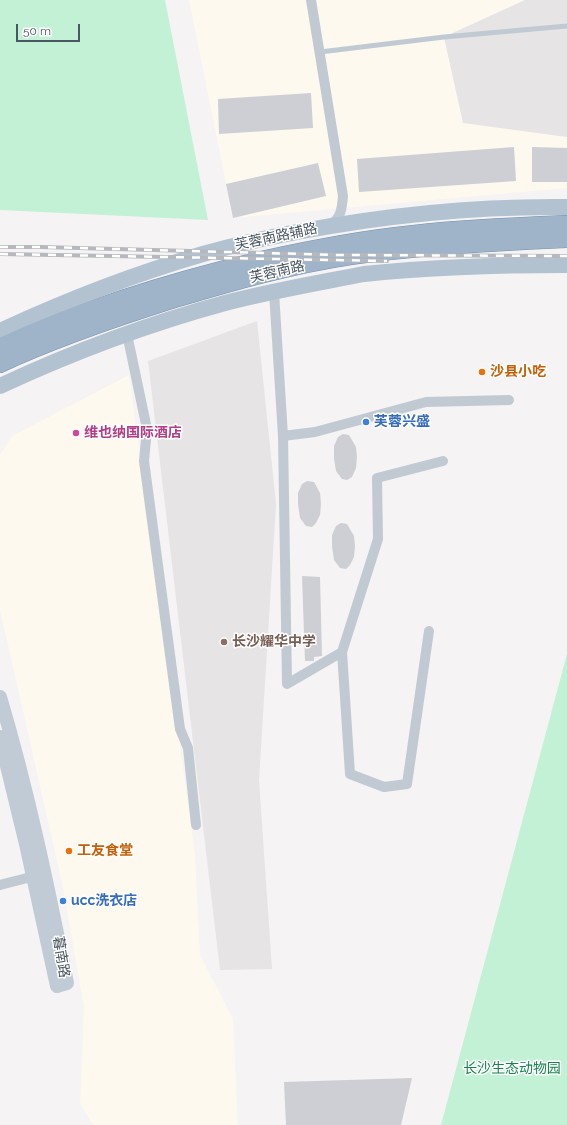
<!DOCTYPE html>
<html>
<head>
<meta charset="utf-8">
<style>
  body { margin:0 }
  #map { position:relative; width:567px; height:1125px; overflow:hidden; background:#f5f3f3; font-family:Raleway,sans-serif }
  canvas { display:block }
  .scale { position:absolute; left:16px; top:24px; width:64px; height:18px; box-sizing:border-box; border:2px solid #4a5661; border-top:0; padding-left:5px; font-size:12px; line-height:14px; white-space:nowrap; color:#4a5661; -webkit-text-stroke:3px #fff; paint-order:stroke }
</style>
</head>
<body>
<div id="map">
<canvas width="567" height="1125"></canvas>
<div class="scale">50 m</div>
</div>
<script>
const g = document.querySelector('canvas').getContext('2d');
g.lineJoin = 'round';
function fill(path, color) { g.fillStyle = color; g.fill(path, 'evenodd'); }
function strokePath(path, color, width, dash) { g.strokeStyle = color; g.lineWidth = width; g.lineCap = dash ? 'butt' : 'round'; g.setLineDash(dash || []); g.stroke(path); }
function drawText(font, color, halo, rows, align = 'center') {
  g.font = font + ' Raleway,"Noto Sans SC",sans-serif'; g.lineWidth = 3; g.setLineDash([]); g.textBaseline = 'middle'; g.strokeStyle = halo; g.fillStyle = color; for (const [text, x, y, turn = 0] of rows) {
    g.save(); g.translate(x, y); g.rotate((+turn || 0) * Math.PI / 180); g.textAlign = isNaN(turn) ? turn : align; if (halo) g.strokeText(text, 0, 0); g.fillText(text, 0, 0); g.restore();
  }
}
const commercial = new Path2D(`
  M189,0H525L444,37L463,122L567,137V188L233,218Z
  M129,375L195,854L200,955L233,1019L238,1125H93L80,1103L84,1007L62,883L0,610V455L12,436Z`);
const education = new Path2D(`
  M525,0H567V137L463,123L444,37Z
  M257,321L276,504L259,780L272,969L220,970L148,361Z`);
const green = new Path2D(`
  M0,0H165L208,220L0,210Z
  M567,654V1125H441Z`);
const building = new Path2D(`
  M311,93L313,128L219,134L218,99Z
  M514,147L516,181L359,192L357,159Z
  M532,147L567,148V182H532Z
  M318,163L326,196L233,218L226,184Z
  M343,434L349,435L356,447L357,457L356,468L352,477L347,480L342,479L336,471L334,458V446L338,437Z
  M307,481L314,482L320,493L321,504L320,515L316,523L312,527L306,526L300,518L298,504V493L302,484Z
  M341,523L347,524L354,536L355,546L354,557L350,565L346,569L340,568L334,560L332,546V535L336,526Z
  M302,576L320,577L322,656L314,657V661H305Z
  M412,1078L401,1125H286L284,1082Z`);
const service = new Path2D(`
  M320,52L444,37L567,26`);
const minor = new Path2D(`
  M311,0L343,196C342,208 341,219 330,225
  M274,292L283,436L287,684L342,652L378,539L377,478L443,461
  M127,334L147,429L144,461L180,729L188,748L196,825
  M283,436L315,432L426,402L509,400
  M342,652L350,774L384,787L407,784L429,631
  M0,885L39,875`);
const secondary = new Path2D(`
  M0,697C28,791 48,887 67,983L57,986L26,844L0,737`);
const primary = new Path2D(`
  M0,331C65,301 134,274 203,254C234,245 265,238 297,232C386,215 476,206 567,207
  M0,386C73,352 148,324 225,303C271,291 318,283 364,274C432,267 499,265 567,265`);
const trunk = new Path2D(`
  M0,347C83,308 172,281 261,260C311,249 362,239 413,234C464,228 516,226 567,224
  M0,364C56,338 115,318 175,299C232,282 291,265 351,256C422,246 495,242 567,239`);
const rail = new Path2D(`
  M0,247H41L340,255L567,256
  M0,254L387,261`);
const markers = [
  [482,372,4,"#e8710a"],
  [366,422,4,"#3f7fe0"],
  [76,433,4,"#d1479c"],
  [224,642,4,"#8d6e63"],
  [69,851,4,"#e8710a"],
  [63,901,4,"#3f7fe0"]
];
const streetNames = [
  ["芙蓉南路辅路",276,237,-12],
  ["芙蓉南路",277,272,-13],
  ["暮南路",61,957,81]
];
const foodNames = [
  ["沙县小吃",490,372],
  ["工友食堂",77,851]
];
const shopNames = [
  ["芙蓉兴盛",374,422],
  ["ucc洗衣店",71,901]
];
const hotelNames = [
  ["维也纳国际酒店",84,433]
];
const educationNames = [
  ["长沙耀华中学",232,642]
];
const parkNames = [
  ["长沙生态动物园",512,1069]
];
fill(commercial, '#fdf9ef');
fill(education, '#e6e4e5');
fill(green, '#c3f1d5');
fill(building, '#cdcfd5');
strokePath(trunk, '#7690ad', 18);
strokePath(service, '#c1cad2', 5);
strokePath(minor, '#c1cad2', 10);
strokePath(secondary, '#c1cbd6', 14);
strokePath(primary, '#b3c2d1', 16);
strokePath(trunk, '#9fb4c9', 17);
strokePath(rail, '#b5b8bd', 4);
strokePath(rail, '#fff', 2.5, [8]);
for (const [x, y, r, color] of markers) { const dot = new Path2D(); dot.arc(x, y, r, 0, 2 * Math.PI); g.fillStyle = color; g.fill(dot); strokePath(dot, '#fff', 1.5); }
drawText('14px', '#4a5661', '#fff', streetNames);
drawText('bold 14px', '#c56008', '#fff', foodNames, 'left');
drawText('bold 14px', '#366cbe', '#fff', shopNames, 'left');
drawText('bold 14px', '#b23c85', '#fff', hotelNames, 'left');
drawText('bold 14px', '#785e54', '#fff', educationNames, 'left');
drawText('14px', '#17864f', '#fff', parkNames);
</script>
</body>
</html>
